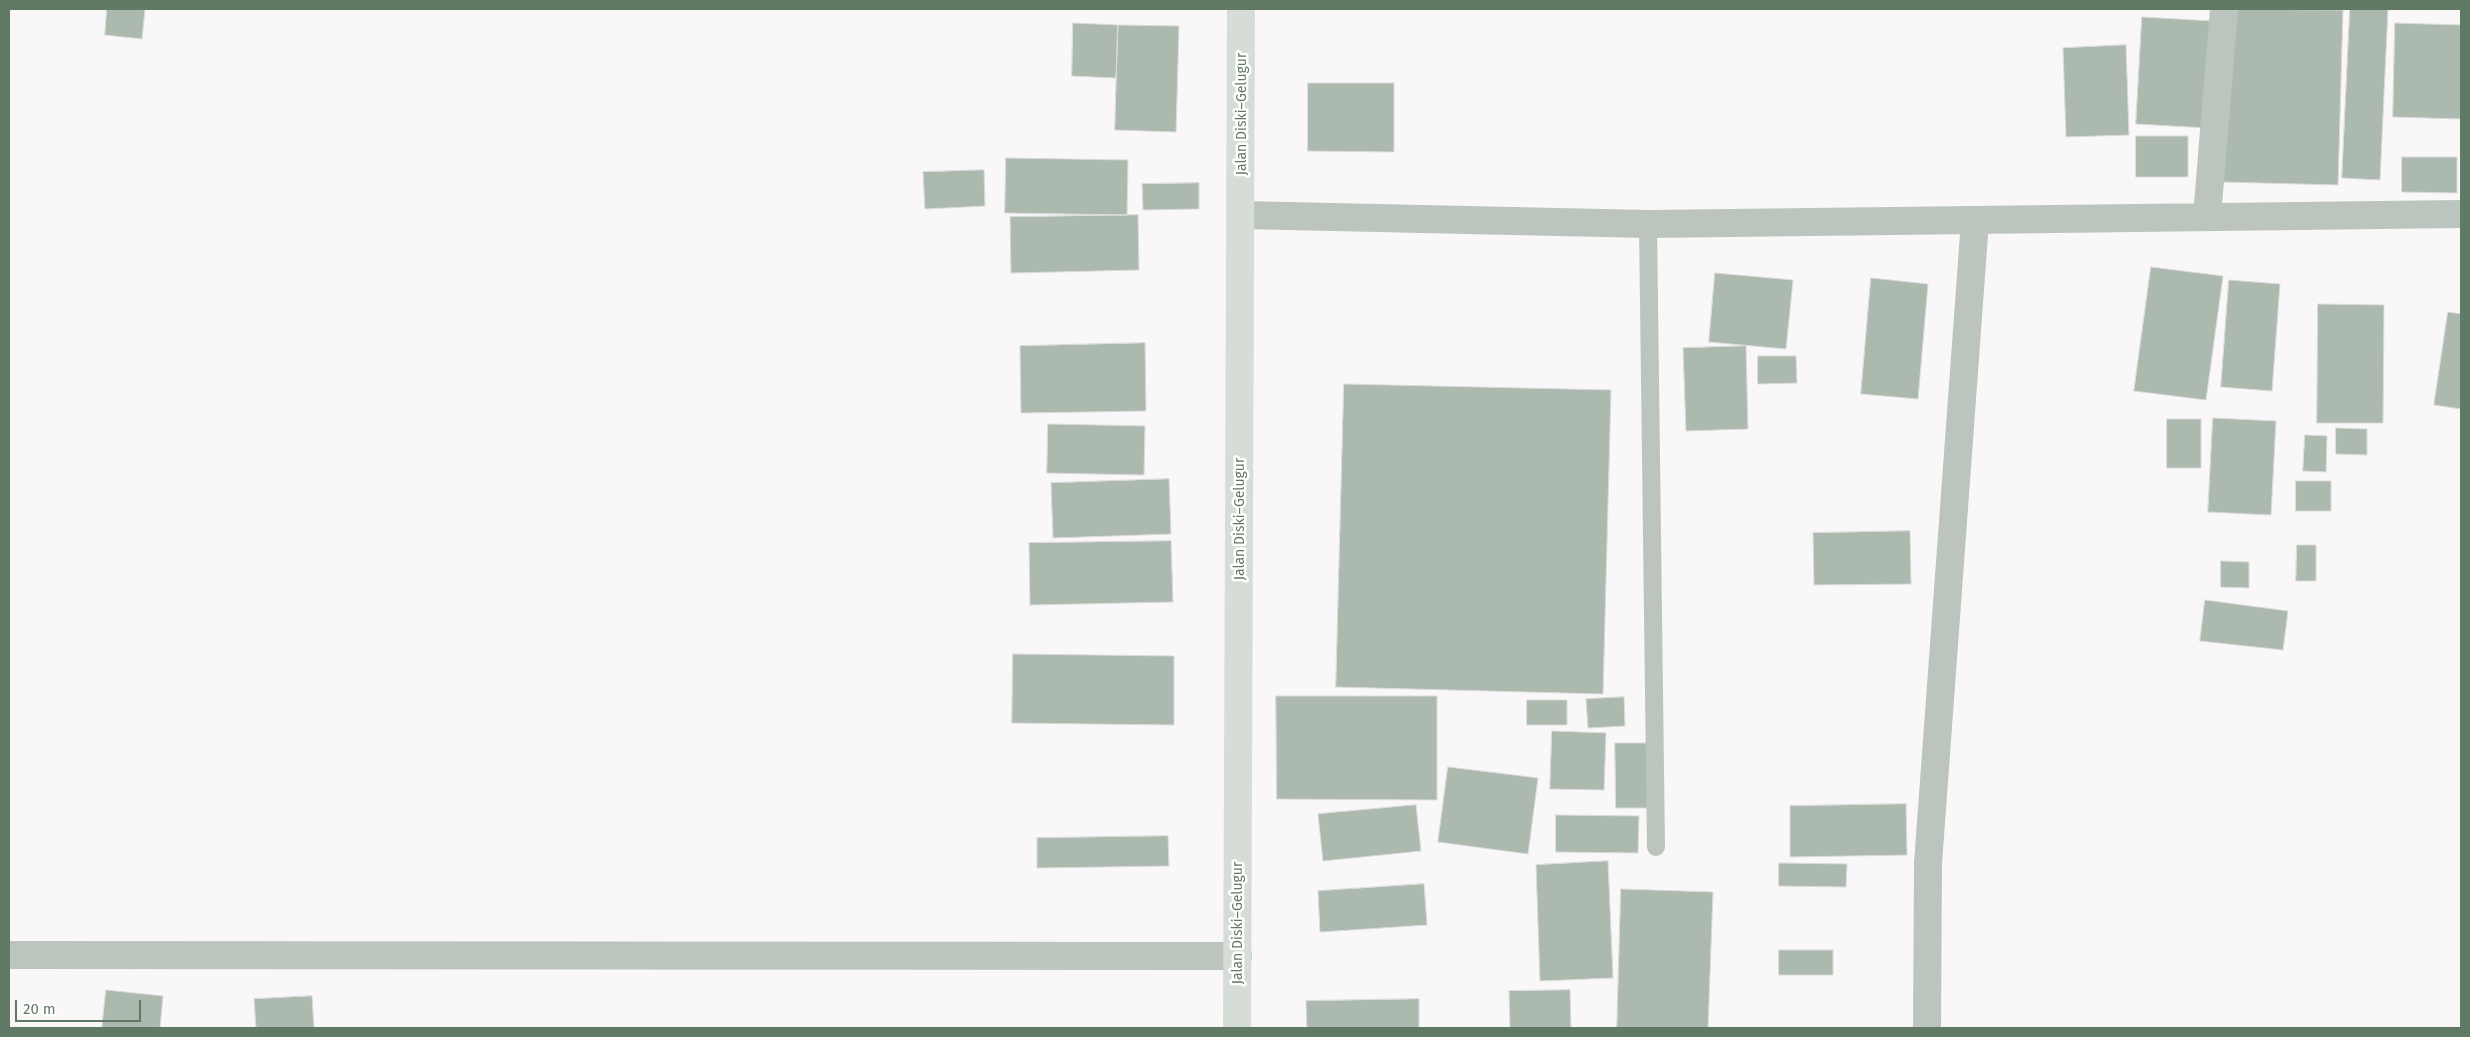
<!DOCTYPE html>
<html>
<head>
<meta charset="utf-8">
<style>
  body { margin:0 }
  #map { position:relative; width:2470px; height:1037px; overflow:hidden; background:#f9f7f8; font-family:"Fira Sans",sans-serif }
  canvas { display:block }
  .frame { position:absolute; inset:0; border:10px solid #617a66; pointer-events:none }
  .scale { position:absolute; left:15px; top:1000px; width:126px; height:22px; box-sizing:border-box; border:2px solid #617a66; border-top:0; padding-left:6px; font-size:15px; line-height:18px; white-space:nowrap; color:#617a66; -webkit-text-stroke:4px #fff; paint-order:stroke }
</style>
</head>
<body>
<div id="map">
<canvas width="2470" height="1037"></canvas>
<div class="frame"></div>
<div class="scale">20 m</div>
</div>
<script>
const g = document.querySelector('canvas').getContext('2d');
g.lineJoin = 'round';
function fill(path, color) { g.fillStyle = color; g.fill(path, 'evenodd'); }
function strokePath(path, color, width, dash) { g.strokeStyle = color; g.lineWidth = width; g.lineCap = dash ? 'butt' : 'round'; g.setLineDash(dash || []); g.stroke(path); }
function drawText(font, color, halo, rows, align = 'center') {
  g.font = font + ' "Fira Sans",sans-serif'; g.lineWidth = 5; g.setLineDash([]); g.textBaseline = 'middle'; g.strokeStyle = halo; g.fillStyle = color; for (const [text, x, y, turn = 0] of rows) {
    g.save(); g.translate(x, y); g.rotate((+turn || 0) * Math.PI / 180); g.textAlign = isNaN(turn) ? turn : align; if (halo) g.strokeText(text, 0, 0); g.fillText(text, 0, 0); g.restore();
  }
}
const building = new Path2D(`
  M107,9H145L142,39L105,35Z
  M2226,9L2343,10L2338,185L2222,182Z
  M2350,9H2388L2380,180L2342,178Z
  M2142,17L2213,21L2208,128L2136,124Z
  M1073,23L1118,25L1116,78L1072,76Z
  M2395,23L2461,25V119L2393,117Z
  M1118,25L1179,26L1176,132L1115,130Z
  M2126,45L2129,135L2066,137L2063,48Z
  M1308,83H1394V152L1308,151Z
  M2136,136H2188V177H2136Z
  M2402,157H2457V193L2402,192Z
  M1006,158L1128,160L1127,215L1005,213Z
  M984,170L985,206L925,209L923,172Z
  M1199,183V209L1143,210L1142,184Z
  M1138,215L1139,270L1011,273L1010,217Z
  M2151,267L2223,276L2206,400L2134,391Z
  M1715,273L1793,280L1786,349L1709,342Z
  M1871,278L1928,284L1918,399L1861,394Z
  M2229,280L2280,284L2272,391L2221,387Z
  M2318,304L2384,305L2383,423H2317Z
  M2448,312L2461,314V409L2434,405Z
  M1145,343L1146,411L1021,413L1020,346Z
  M1746,346L1748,429L1686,431L1683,348Z
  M1758,356H1796L1797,383L1758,384Z
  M1344,384L1611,390L1603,694L1336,687Z
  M2213,418L2276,421L2271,515L2208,512Z
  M2167,419H2201V468H2167Z
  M1048,424L1145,426L1144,475L1047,473Z
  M2336,428L2367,429V455L2336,454Z
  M2305,435L2327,436L2326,472L2303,471Z
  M1169,479L1171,534L1053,538L1051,483Z
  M2296,481H2331V511H2296Z
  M1910,531L1911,584L1814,585L1813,533Z
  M1171,541L1173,602L1030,605L1029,543Z
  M2297,545H2316V581H2296Z
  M2221,561L2249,562V588L2221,587Z
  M2205,600L2288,611L2283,650L2200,641Z
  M1013,654L1174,656V725L1012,723Z
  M1276,696H1437V800L1277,799Z
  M1624,697L1625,726L1588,728L1586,699Z
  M1527,700H1567V725H1527Z
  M1552,731L1606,733L1604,790L1550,789Z
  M1615,743H1649V808H1616Z
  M1448,767L1538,778L1528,854L1438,842Z
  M1906,804L1907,855L1790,857V806Z
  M1416,805L1421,851L1323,861L1318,814Z
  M1556,815L1639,816L1638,853L1556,852Z
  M1168,836L1169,866L1037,868V838Z
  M1608,861L1613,978L1540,981L1536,865Z
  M1779,863L1847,864L1846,887L1779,886Z
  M1424,884L1427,925L1320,932L1318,891Z
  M1621,889L1713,892L1708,1028H1617Z
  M1779,950H1833V975H1779Z
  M106,990L163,996L160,1028H102Z
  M1570,990L1571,1028H1510L1509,991Z
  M312,996L314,1028H256L254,999Z
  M1419,999V1028H1307L1306,1001Z`);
const lane = new Path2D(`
  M1648,224L1656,847`);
const street = new Path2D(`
  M1242,215L1648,224L2461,214
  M2207,217L2224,9
  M9,955L1238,956
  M1927,1028L1928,863L1975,221`);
const secondary = new Path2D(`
  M1237,1028L1241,9`);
const streetNames = [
  ["Jalan Diski–Gelugur",1242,114,-90],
  ["Jalan Diski–Gelugur",1240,519,-90],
  ["Jalan Diski–Gelugur",1238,923,-90]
];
fill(building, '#acb9ae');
strokePath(building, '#dbd9da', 1);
strokePath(lane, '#bcc5bd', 18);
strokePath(street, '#bcc5bd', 28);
strokePath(secondary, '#d6dcd6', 28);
drawText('14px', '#617a66', '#fff', streetNames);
</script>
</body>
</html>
